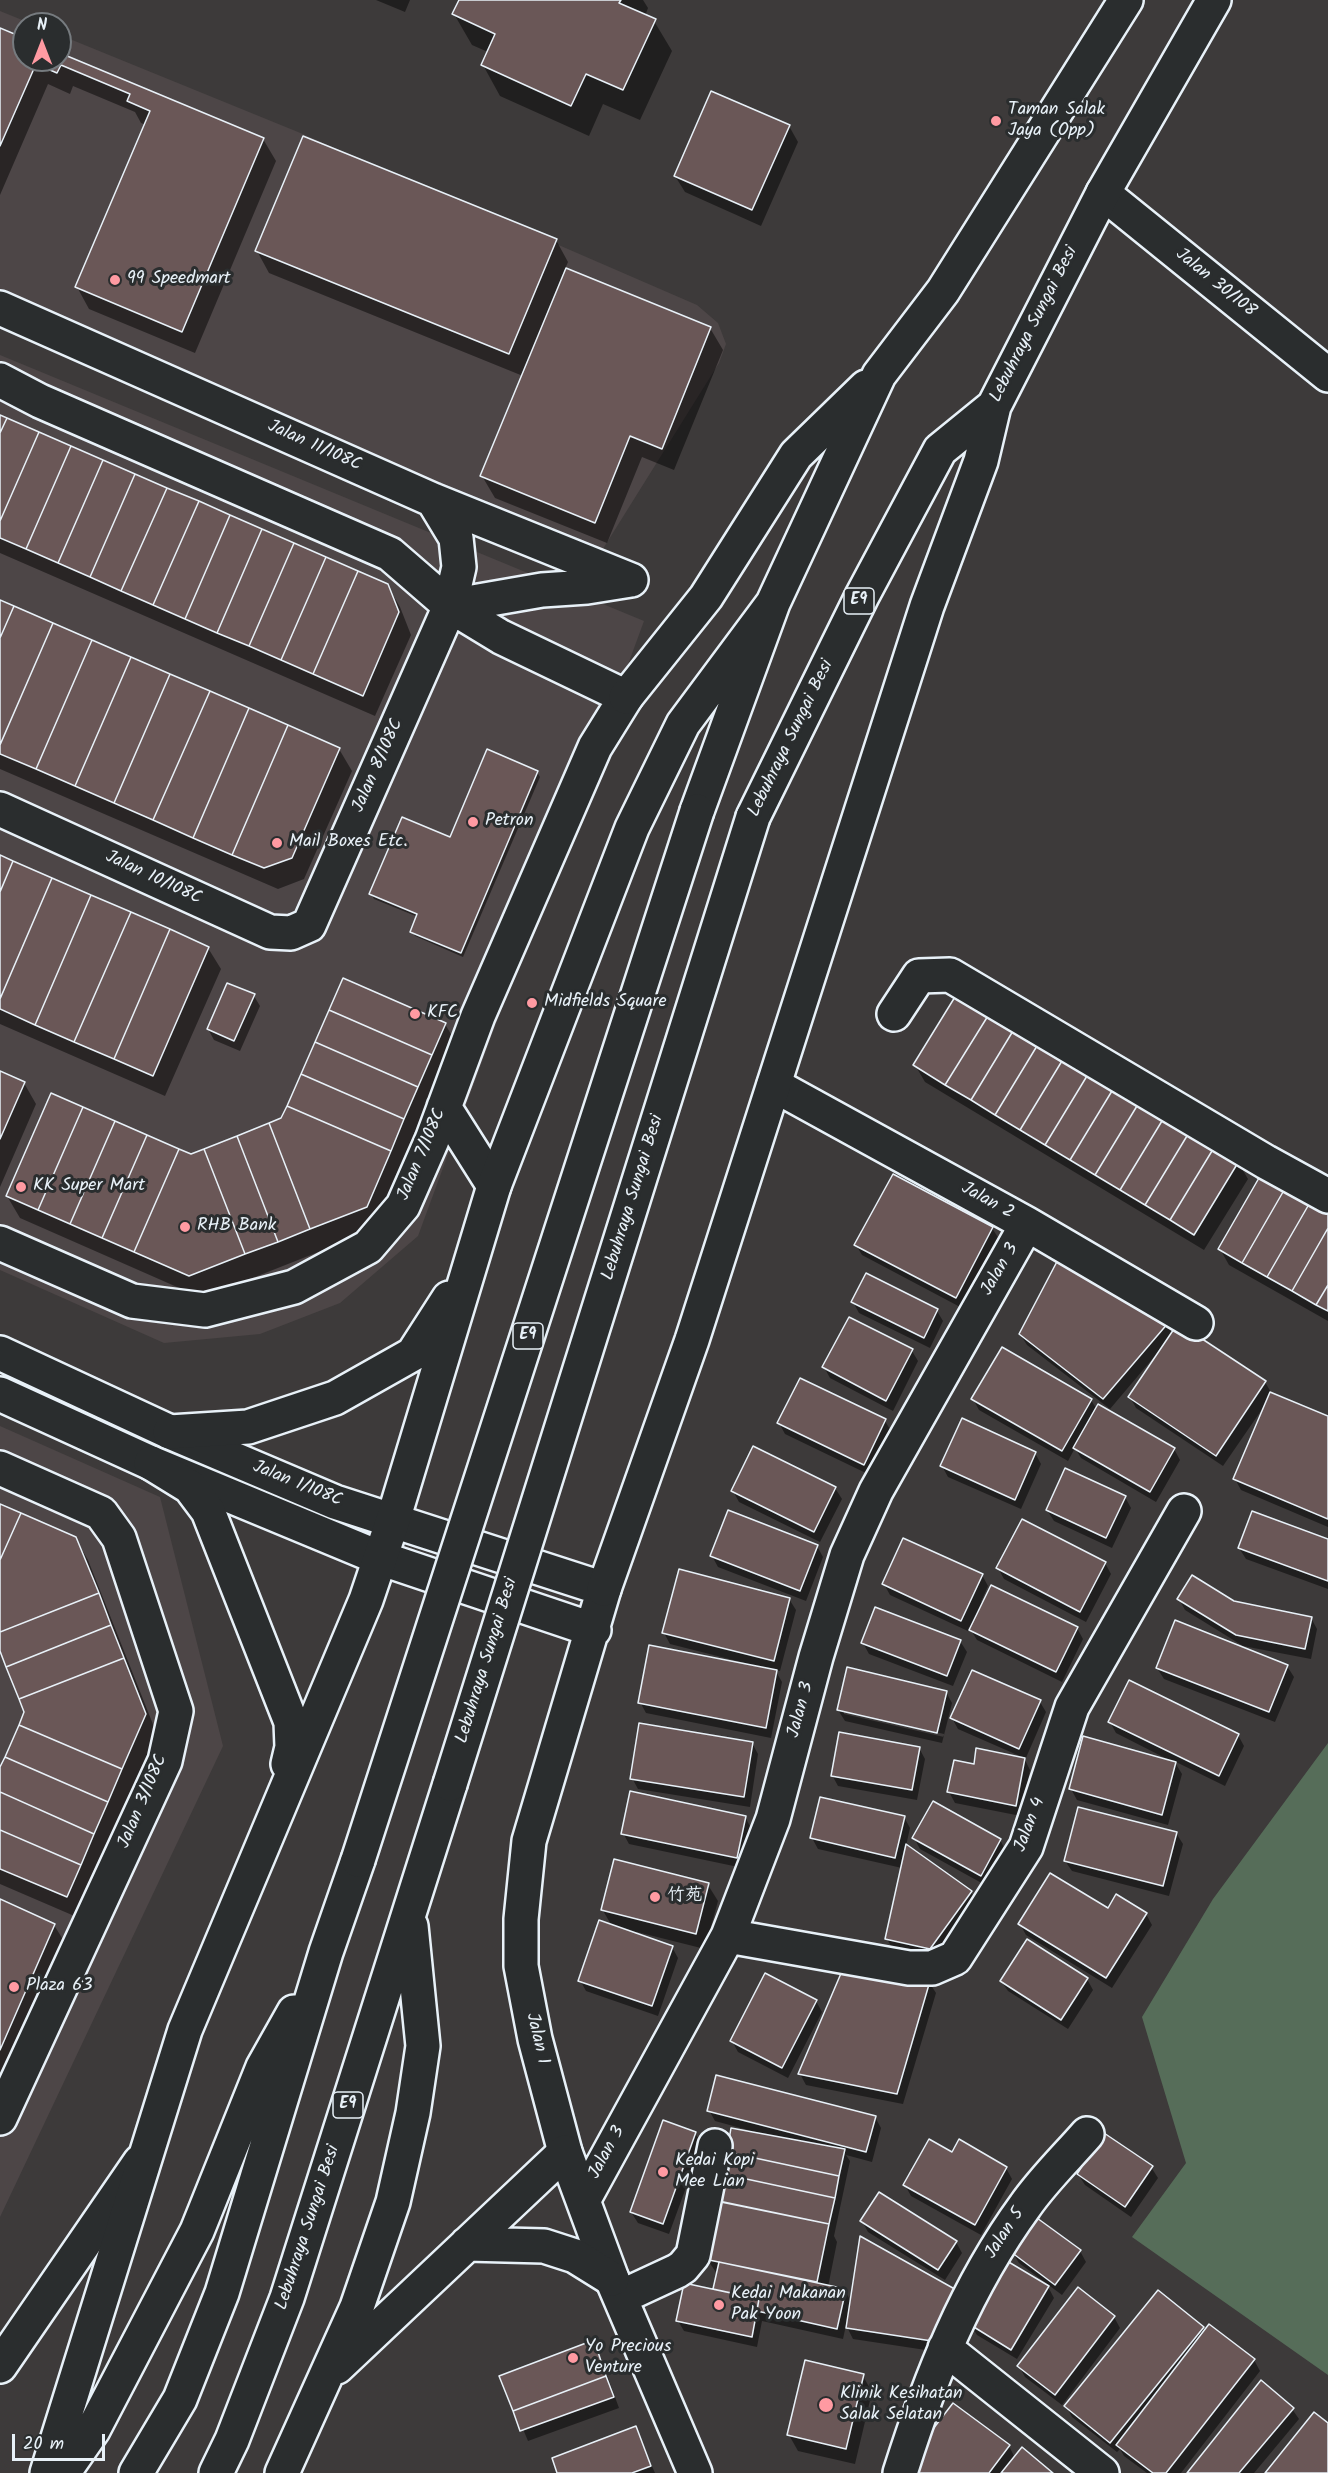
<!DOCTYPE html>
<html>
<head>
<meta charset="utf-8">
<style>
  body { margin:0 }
  #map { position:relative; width:1328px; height:2473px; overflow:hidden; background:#3d3a3a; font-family:Kalam,sans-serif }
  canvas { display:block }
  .north { position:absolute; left:12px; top:12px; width:60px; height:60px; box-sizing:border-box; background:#2a2d2e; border:2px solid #767b7f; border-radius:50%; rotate:0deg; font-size:16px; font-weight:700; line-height:24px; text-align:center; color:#e8f1f8 }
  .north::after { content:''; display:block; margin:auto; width:21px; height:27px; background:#ff9aa2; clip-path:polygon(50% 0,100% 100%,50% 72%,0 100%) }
  .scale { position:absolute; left:12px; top:2434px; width:93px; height:27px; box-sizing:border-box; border:3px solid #e8f1f8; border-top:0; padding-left:8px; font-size:18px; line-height:21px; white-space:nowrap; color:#e8f1f8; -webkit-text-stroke:4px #2a2d2e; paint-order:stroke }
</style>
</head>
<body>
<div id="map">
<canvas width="1328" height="2473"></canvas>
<div class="north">N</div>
<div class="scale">20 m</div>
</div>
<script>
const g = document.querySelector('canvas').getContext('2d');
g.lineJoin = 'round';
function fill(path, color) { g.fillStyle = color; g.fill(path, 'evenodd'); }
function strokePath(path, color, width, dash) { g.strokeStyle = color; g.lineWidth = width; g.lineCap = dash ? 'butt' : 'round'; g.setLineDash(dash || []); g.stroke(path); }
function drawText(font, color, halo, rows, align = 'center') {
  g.font = font + ' Kalam,"LXGW WenKai TC",sans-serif'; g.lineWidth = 6; g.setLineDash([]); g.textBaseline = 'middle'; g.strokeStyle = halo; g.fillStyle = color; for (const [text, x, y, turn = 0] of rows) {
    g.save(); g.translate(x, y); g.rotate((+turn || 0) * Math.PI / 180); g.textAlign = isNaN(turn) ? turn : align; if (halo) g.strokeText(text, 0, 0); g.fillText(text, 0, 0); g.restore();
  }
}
const built = new Path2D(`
  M0,11L32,24H24V60H60V35L298,132L697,305L718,323L726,344L719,363L601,552L77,328L0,293Z
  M0,355L644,621L418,1236L340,1303L260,1334L164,1343L0,1270Z
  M0,1426L160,1497L223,1746L0,2217Z`);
const green = new Path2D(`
  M1328,1743V2375L1132,2237L1186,2163L1142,2017L1213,1899Z`);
const shadow = new Path2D(`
  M376,0H410L405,12Z
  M457,0H643L648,8L645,16L654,21L672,51L640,120L603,104L589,136L500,96L483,65L488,52L472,45L454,14L460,1Z
  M0,29L24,39V60H60V54L263,139L276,161L195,353L89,309L77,287L146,125L141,123L135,112L73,86L70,94L48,84L0,195Z
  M789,126L798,142L761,226L685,192L675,176Z
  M556,240L568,262L565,269L710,328L723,350L674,470L642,457L607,543L495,498L482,476L523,376L269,273L257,251Z
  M0,416L387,585L400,607L411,635L375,716L0,553Z
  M0,602L339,749L352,771L304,879L278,889L0,769Z
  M537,772L540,777L463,957L415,936L412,932L418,917L374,899L371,894L451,839Z
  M0,857L208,948L221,969L165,1096L0,1024Z
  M254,996L260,1006L240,1051L214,1040L208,1029Z
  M445,1024L458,1046L379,1228L202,1298L20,1218L7,1196L191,1156L283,1119Z
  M915,1065L1238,1162L1248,1179L1204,1250L925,1082Z
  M0,1073L24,1083L36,1104L0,1187Z
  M1328,1210V1321L1229,1265L1220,1249Z
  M992,1228L999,1239L962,1308L862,1255L856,1245Z
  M1062,1254L1180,1326L1265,1382L1272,1394L1328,1418V1527L1241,1490L1235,1479L1267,1402L1223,1466L1136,1408L1130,1397L1155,1358L1154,1357L1110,1409L1027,1345L1020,1334Z
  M853,1302L937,1311L943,1321L930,1348L859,1313Z
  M849,1319L912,1351L918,1361L893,1411L830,1378L824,1367Z
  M973,1399L1091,1400L1097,1410L1174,1449L1180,1460L1156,1502L1081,1458L1075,1448L1068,1461L979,1410Z
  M885,1421L891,1431L870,1475L785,1434L779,1423Z
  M1035,1453L1041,1464L1021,1509L948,1477L942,1466Z
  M835,1488L842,1499L820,1542L739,1502L733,1491Z
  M1125,1497L1131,1508L1112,1548L1054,1521L1047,1510Z
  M0,1505L75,1538L88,1560L158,1737L79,1918L0,1884V1770L25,1712L0,1647Z
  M1328,1540V1589L1246,1559L1239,1548Z
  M817,1546L823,1557L806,1601L718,1567L712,1556Z
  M1105,1563L1111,1574L1086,1622L1004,1579L998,1568Z
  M982,1575L988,1586L981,1602L1077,1628L1083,1639L1062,1682L977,1640L969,1627L968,1631L890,1595L884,1584Z
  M789,1599L796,1610L780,1671L775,1670L782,1682L771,1738L646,1713L640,1702L745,1665V1663L670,1644L664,1633Z
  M1179,1599L1234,1603L1311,1618L1317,1629L1311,1659L1243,1646L1185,1610Z
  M960,1641L967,1652L953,1686L869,1654L863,1643Z
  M1287,1666L1294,1677L1275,1722L1164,1679L1157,1668Z
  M946,1692L952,1703L942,1743L845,1721L838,1710ZM844,1710L944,1734V1737L844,1714Z
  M1040,1702L1046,1712L1025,1760L1030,1770L1021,1816L955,1803L949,1792L975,1765L1022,1757L958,1729L952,1718Z
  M1110,1722L1238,1735L1244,1746L1225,1786L1174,1761L1182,1774L1168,1825L1077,1800L1071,1789L1173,1762L1116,1733Z
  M752,1743L758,1754L750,1807L638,1789L632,1778Z
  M919,1748L925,1759L917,1800L838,1786L832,1775Z
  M745,1817L751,1828L743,1868L629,1844L623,1833Z
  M904,1817L910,1828L906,1846L971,1892L977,1902L937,1959L893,1950L887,1939L902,1868L818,1849L812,1838Z
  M1176,1833L1183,1844L1169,1896L1072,1871L1065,1861Z
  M914,1838L1000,1840L1006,1851L987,1886L920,1849Z
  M708,1885L718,1901L705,1949L637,1932L636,1934L672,1947L678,1958L658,2016L586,1991L580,1980L612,1926L602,1909Z
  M0,1901L54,1925L67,1946L0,2099Z
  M1146,1914L1152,1925L1112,1988L1026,1935L1020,1924Z
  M1087,1979L1093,1990L1068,2029L1008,1991L1001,1981Z
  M929,1982L936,1993L903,2104L806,2085L800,2074Z
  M816,2001L822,2012L788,2078L738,2052L732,2041Z
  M709,2110L875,2117L881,2128L872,2162L846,2155L850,2161L834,2236L837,2242L828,2287L845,2290L851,2302L861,2238L939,2352L853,2339L846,2325L843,2339L762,2321L757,2347L684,2331L678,2321L714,2291L718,2275L706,2258L717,2202L748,2130L715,2121Z
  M695,2133L702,2144L669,2234L638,2223L631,2212Z
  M952,2154L1006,2168L1012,2179L981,2235L911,2196L905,2185Z
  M1151,2167L1158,2178L1131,2217L1085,2185L1078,2174Z
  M862,2221L956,2242L962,2253L945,2280L868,2232Z
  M1080,2251L1086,2262L1062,2295L1019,2263L1013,2253Z
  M1046,2283L1054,2298L1017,2359L977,2335L970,2324Z
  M1078,2290L1114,2317L1120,2328L1062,2405L1025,2377L1019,2366Z
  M1203,2328L1205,2332L1254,2360L1260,2371L1181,2473H1147L1124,2456L1120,2449L1117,2452L1072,2417L1066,2406Z
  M593,2342L599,2353L619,2408L528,2441L501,2377Z
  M863,2376L872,2392L855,2464L798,2451L789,2435Z
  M1261,2383L1292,2409L1299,2419L1254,2473H1188Z
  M635,2428L655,2473H559Z
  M1009,2446L1015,2458L1051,2473H920Z`);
const building = new Path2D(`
  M459,0H621L619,3L656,19L623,90L586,74L571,106L481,65L495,34L452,14Z
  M0,28L24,38V60H60V53L264,138L182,332L75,287L150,111L127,101L130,94L61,65L57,73L36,64L0,146Z
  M711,91L790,125L752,210L674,176Z
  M303,136L557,239L509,354L255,251Z
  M566,268L711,327L662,449L630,436L595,523L480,476Z
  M0,415L7,418L0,433Z
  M7,418L39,432L0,521V433Z
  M39,432L71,446L26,549L0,538V521Z
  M71,446L103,460L58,563L26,549Z
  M103,460L135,474L90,577L58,563Z
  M135,474L167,488L121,591L90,577Z
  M167,488L199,501L153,605L121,591Z
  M199,501L230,515L185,619L153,605Z
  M230,515L262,529L217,633L185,619Z
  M262,529L294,543L249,646L217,633Z
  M294,543L326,557L281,660L249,646Z
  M326,557L358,571L313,674L281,660Z
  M358,571L388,584L399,612L363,696L313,674Z
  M0,600L14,606L0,638Z
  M14,606L53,623L0,745V638Z
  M53,623L92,640L36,769L0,754V745Z
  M92,640L131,657L75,786L36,769Z
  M131,657L170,674L114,803L75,786Z
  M170,674L210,691L153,820L114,803Z
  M210,691L249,708L193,838L153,820Z
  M249,708L288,725L232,855L193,838Z
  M288,725L340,748L292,858L264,868L232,855Z
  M487,749L538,771L461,953L410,932L417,914L369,894L402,817L450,837Z
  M0,855L13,861L0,892Z
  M13,861L52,878L0,999V892Z
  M52,878L91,895L35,1025L0,1009V999Z
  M91,895L131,912L74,1042L35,1025Z
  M131,912L170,929L114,1059L74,1042Z
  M170,929L209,947L153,1076L114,1059Z
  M343,978L446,1023L432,1055L329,1010Z
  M227,983L255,994L234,1041L207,1029Z
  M958,992L991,1011L945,1085L913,1065Z
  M329,1010L432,1055L418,1087L315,1042Z
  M991,1011L1016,1026L971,1100L945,1085Z
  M1016,1026L1040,1041L995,1115L971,1100Z
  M1040,1041L1065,1056L1020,1130L995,1115Z
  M315,1042L418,1087L404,1119L301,1074Z
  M1065,1056L1090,1071L1045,1145L1020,1130Z
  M0,1071L25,1082L0,1139Z
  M1090,1071L1115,1086L1070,1160L1045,1145Z
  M301,1074L404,1119L391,1151L287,1106Z
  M1115,1086L1140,1101L1095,1175L1070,1160Z
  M51,1093L83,1107L38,1210L6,1196Z
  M1140,1101L1165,1116L1120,1190L1095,1175Z
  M287,1106L391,1151L367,1207L310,1229L269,1123L281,1118Z
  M83,1107L115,1121L70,1224L38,1210Z
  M1165,1116L1190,1131L1145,1205L1120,1190Z
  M115,1121L147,1135L102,1238L70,1224Z
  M269,1123L310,1229L278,1242L237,1136Z
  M1190,1131L1215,1146L1170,1220L1145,1205Z
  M147,1135L179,1149L134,1252L102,1238Z
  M237,1136L278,1242L245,1254L204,1149Z
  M1215,1146L1239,1161L1194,1235L1170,1220Z
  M179,1149L191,1154L204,1149L245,1254L189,1276L134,1252Z
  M1263,1171L1287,1185L1242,1263L1218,1249Z
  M893,1174L993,1227L956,1298L854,1245Z
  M1287,1185L1312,1199L1267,1277L1242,1263Z
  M1312,1199L1328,1209V1228L1292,1291L1267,1277Z
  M1328,1228V1285L1316,1305L1292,1291Z
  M1062,1252L1175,1315L1103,1399L1019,1334Z
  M866,1273L938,1309L924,1338L851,1302Z
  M1328,1285V1311L1316,1305Z
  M849,1317L913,1349L886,1401L822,1367Z
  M1178,1323L1266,1381L1216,1456L1128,1397Z
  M1002,1347L1092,1399L1062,1451L971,1399Z
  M800,1378L886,1419L864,1465L777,1423Z
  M1270,1392L1328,1416V1519L1233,1479Z
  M1098,1404L1175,1448L1150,1492L1073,1448Z
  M962,1418L1036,1452L1015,1500L940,1466Z
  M753,1446L836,1487L814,1532L731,1491Z
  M1065,1468L1126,1496L1106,1538L1046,1510Z
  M0,1504L21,1513L0,1560Z
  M728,1510L818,1545L800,1591L710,1556Z
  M1252,1511L1328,1539V1581L1238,1548Z
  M21,1513L76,1537L99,1593L0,1632V1560Z
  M1022,1519L1106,1562L1080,1612L996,1568Z
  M903,1538L983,1574L961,1621L882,1584Z
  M679,1569L790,1598L774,1661L662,1633Z
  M1192,1575L1234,1601L1312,1617L1305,1649L1236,1635L1177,1599Z
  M991,1585L1078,1627L1056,1672L969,1630Z
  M99,1593L111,1625L6,1667L0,1651V1632Z
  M875,1607L961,1640L947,1676L861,1643Z
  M1175,1620L1288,1665L1269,1712L1156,1668Z
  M111,1625L124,1658L19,1699L6,1667Z
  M649,1645L777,1670L766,1728L638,1703Z
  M124,1658L146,1714L122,1769L19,1725L24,1712L19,1699Z
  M847,1667L947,1691L937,1733L837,1710Z
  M972,1670L1041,1700L1019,1749L950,1718Z
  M1129,1680L1239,1734L1219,1776L1108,1722Z
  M639,1723L753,1742L744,1797L630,1779Z
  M19,1725L122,1769L108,1802L5,1757Z
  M839,1732L920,1747L912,1790L831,1776Z
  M1083,1736L1176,1762L1162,1815L1069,1789Z
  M976,1748L1025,1758L1016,1806L947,1792L954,1760L974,1764Z
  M5,1757L108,1802L94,1834L0,1792V1767Z
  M630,1791L746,1816L737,1858L621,1834Z
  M0,1792L94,1834L81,1865L0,1830Z
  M820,1797L905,1816L895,1858L810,1838Z
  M933,1801L1001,1839L981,1876L912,1838Z
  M1078,1807L1177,1832L1163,1886L1064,1861Z
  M0,1830L81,1865L67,1897L0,1869Z
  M906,1844L972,1891L930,1949L885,1939Z
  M614,1859L709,1883L696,1934L601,1910Z
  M1050,1873L1108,1908L1116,1894L1147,1913L1106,1978L1018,1924Z
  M0,1899L55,1924L0,2050Z
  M599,1920L673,1946L652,2006L578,1981Z
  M1027,1939L1088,1978L1061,2020L1000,1981Z
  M845,1964L930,1981L897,2094L798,2074Z
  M765,1973L817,2000L782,2068L730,2041Z
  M716,2075L876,2116L866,2152L707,2111Z
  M663,2120L696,2132L663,2224L630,2212Z
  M731,2128L845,2149L839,2176L727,2152Z
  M1104,2133L1153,2166L1125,2207L1077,2174Z
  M929,2139L952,2152L959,2139L1007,2167L975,2225L903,2185Z
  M727,2152L839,2176L835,2198L723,2174Z
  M723,2174L835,2198L829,2224L714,2200Z
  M879,2192L957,2241L938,2270L860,2221Z
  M716,2201L829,2224L817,2282L704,2259Z
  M1037,2218L1081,2250L1055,2285L1011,2252Z
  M860,2236L960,2292L932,2341L846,2328Z
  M1007,2261L1049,2286L1011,2350L969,2324Z
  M719,2262L846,2289L837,2329L757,2311L759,2299L713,2289Z
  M684,2283L759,2299L752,2337L676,2321Z
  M1078,2287L1115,2316L1055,2395L1017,2366Z
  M1158,2290L1204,2327L1110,2443L1064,2406Z
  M1209,2324L1255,2359L1166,2473H1153L1116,2445Z
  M594,2340L606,2376L513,2411L499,2376Z
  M805,2360L864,2374L846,2449L787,2435Z
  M606,2376L614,2397L520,2431L513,2411Z
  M1261,2380L1294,2408L1239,2473H1187Z
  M953,2403L1010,2445L989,2473H918L923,2442Z
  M1314,2412L1328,2423V2473H1265Z
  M636,2426L651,2466L632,2473H557L552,2458Z
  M1022,2447L1053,2473H1001Z`);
const minor = new Path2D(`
  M1103,193L1328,375
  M0,308L433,500L631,580
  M0,380L40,401L390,554L450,606L501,637L626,697L595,747L478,1016L432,1140L403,1206L368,1247L294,1287L205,1310L132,1301L0,1243
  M450,606L542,590L587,587L631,580
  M0,809L270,932L291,933L309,925L450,606L459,567L456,538L433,500
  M894,1014L919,976L950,975L1266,1162L1328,1196
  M774,1085L1027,1224L1196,1323
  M444,1107L494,1186
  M0,1353L170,1432L335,1502L604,1589L529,1841L521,1919V1966L535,2039L565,2152L612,2279L695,2473
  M0,1394L151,1463L380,1558L594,1630
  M0,1468L101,1513L119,1538L176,1711L165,1761L0,2118
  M728,1936L909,1968H932L955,1958L1026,1847L1072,1707L1184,1511
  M584,2199L728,1936L773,1819L816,1657L847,1555L876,1491L1027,1224
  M621,2297L677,2271L683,2267L693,2255L715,2146
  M945,2348L1102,2473
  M0,2366L140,2162
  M900,2473C930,2378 966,2287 1025,2206C1043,2180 1067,2157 1087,2134`);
const highway = new Path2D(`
  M626,697L706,597L796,455L866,387
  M697,811L773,603L879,375L943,291L1126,0
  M753,817L862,596L940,450L994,406L1103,193L1214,0
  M170,1432L248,1427L335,1398L413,1354L449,1298
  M151,1463L190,1487L208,1511L291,1722L292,1747L288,1764
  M604,1589L692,1340L927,606L981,461L994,406
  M467,2244L544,2246L575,2256L612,2279
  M337,2367L565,2152
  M47,2473L185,2030L366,1600L393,1520L494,1186L632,828L683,724L773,603
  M63,2473L93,2430L197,2231L263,2067L294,2012
  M136,2473L180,2399L222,2293L326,1952L358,1860
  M216,2473L232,2440L287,2298L450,1784
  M282,2473L357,2307L393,2202L413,2113L423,2046L411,1926`);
const highwayBridge = new Path2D(`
  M450,1784L753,817
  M358,1860L697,811`);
const markers = [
  [996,121,6,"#ff9aa2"],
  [115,280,6,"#ff9aa2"],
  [473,822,6,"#ff9aa2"],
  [277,843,6,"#ff9aa2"],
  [532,1003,6,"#ff9aa2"],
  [415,1014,6,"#ff9aa2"],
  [21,1187,6,"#ff9aa2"],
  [185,1227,6,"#ff9aa2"],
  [655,1897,6,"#ff9aa2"],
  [14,1987,6,"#ff9aa2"],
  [663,2172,6,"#ff9aa2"],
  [719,2305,6,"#ff9aa2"],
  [573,2358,6,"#ff9aa2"],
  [826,2405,8,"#ff9aa2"]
];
const shields = [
  [859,601,30],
  [528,1336,30],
  [348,2105,30]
];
const shieldNames = [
  ["E9",859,601],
  ["E9",528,1336],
  ["E9",348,2105]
];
const poiNames = [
  ["Taman Salak",1008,111],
  ["Jaya (Opp)",1008,132],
  ["99 Speedmart",127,280],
  ["Petron",485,822],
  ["Mail Boxes Etc.",289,843],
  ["Midfields Square",544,1003],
  ["KFC",427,1014],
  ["KK Super Mart",33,1187],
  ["RHB Bank",197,1227],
  ["竹苑",667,1897],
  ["Plaza 63",26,1987],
  ["Kedai Kopi",675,2162],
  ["Mee Lian",675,2183],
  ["Kedai Makanan",731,2295],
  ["Pak Yoon",731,2316],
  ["Yo Precious",585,2348],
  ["Venture",585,2369],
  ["Klinik Kesihatan",840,2395],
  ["Salak Selatan",840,2416]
];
const streetNames = [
  ["Jalan 30/108",1215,284,39],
  ["Lebuhraya Sungai Besi",1035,325,-63],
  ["Jalan 11/108C",314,447,24],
  ["Lebuhraya Sungai Besi",792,739,-64],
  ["Jalan 8/108C",379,766,-66],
  ["Jalan 10/108C",153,879,25],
  ["Jalan 7/108C",423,1155,-67],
  ["Lebuhraya Sungai Besi",634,1198,-73],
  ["Jalan 2",987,1202,29],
  ["Jalan 3",1001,1270,-60],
  ["Jalan 1/108C",297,1485,22],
  ["Lebuhraya Sungai Besi",488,1661,-73],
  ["Jalan 3",802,1710,-75],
  ["Jalan 3/108C",144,1802,-67],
  ["Jalan 4",1031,1825,-69],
  ["Jalan 1",536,2039,77],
  ["Jalan 3",608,2153,-62],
  ["Lebuhraya Sungai Besi",309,2228,-72],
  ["Jalan 5",1006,2234,-57]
];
fill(built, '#4d4647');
fill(green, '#566d59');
fill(shadow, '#0007');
fill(building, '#6a5757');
strokePath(building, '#e8f1f8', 1.5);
strokePath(minor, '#e8f1f8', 38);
strokePath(highway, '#e8f1f8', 38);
strokePath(minor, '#2a2d2e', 33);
strokePath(highway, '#2a2d2e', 33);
strokePath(highwayBridge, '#e8f1f8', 38, []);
strokePath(highwayBridge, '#2a2d2e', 33);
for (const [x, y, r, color] of markers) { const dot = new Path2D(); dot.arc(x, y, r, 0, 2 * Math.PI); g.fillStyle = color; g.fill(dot); strokePath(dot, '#2a2d2e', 2); }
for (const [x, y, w] of shields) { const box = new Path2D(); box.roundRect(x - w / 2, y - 13, w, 26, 4.5); g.fillStyle = '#2a2d2e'; g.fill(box); strokePath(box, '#e8f1f8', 1.5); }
drawText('bold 16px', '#e8f1f8', null, shieldNames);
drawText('18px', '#e8f1f8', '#2a2d2e', poiNames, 'left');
drawText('18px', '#e8f1f8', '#2a2d2e', streetNames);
</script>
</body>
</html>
